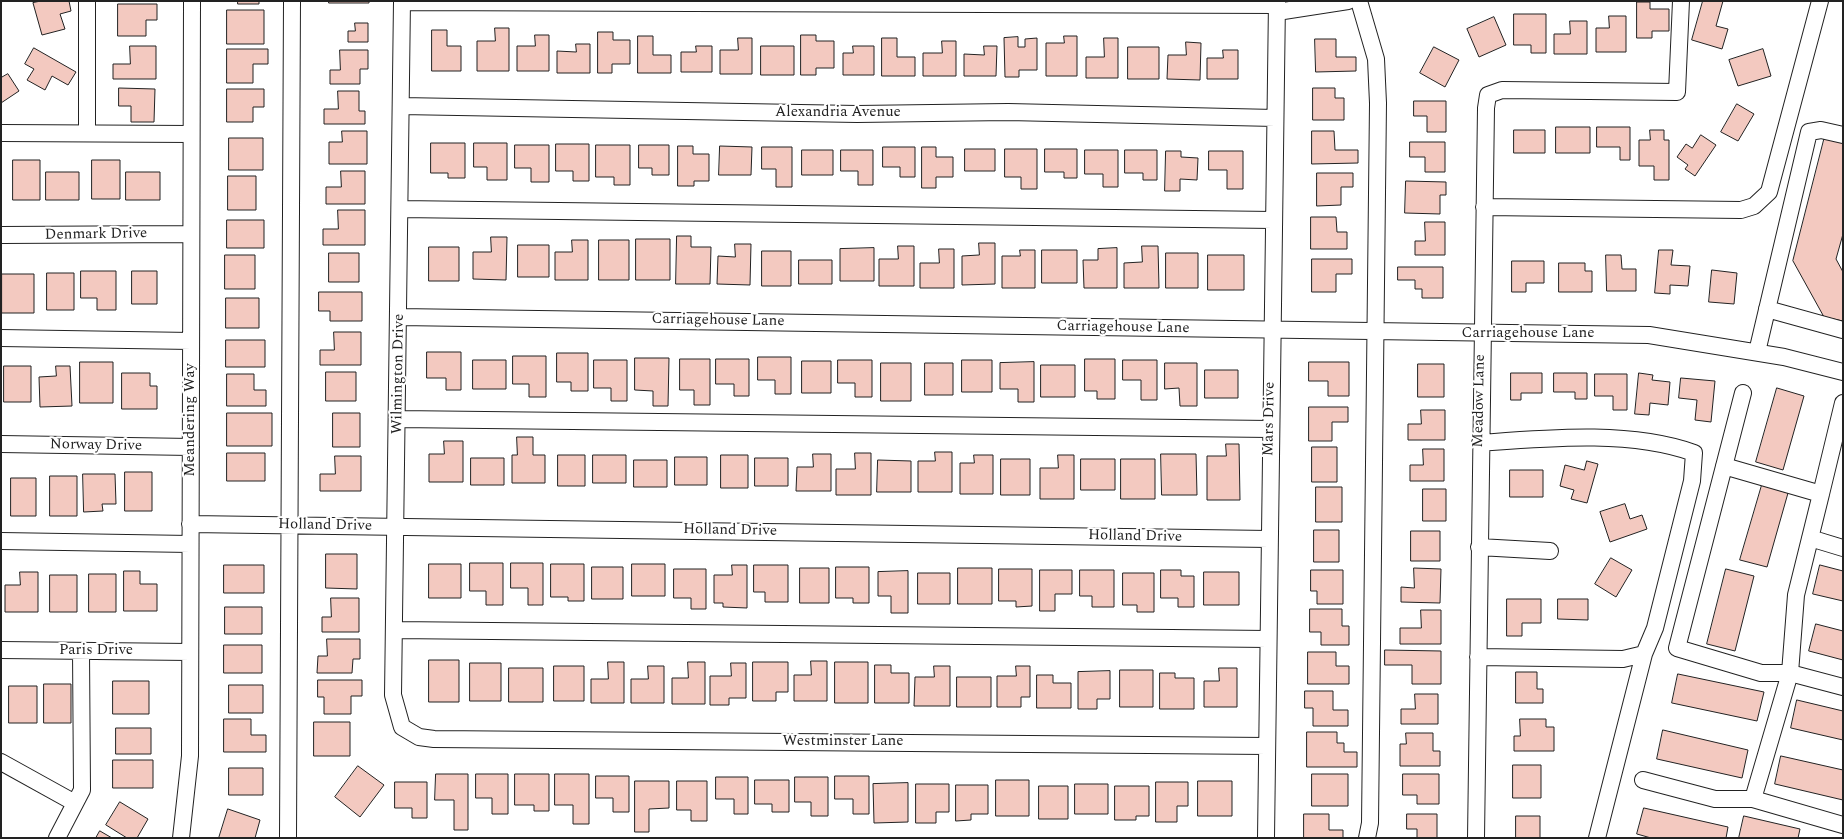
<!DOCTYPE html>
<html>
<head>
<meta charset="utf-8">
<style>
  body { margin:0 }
  #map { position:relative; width:1844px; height:839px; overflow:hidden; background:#fff; font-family:Spectral,serif }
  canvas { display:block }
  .frame { position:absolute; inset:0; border:2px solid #222; pointer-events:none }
</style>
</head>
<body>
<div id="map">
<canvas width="1844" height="839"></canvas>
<div class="frame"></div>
</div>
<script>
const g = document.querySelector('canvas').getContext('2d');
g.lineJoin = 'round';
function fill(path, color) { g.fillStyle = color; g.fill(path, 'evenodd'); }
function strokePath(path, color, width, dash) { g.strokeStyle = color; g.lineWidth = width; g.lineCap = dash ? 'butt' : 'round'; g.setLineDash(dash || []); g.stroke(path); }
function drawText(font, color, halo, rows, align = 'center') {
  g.font = font + ' Spectral,serif'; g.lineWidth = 4; g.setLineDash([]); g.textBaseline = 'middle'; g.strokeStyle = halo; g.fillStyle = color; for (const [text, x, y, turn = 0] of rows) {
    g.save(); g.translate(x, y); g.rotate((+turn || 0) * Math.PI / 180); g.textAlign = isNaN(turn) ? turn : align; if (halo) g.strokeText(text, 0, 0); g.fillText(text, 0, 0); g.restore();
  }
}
const building = new Path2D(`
  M41,1H69L71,11L60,14L65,29L42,35L33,3Z
  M238,1H259V4H238Z
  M329,1H369V3H329Z
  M1703,1H1723L1716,26L1728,29L1722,49L1692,40Z
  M1637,2H1650V9H1669V31H1652V38H1637Z
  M118,4H157V20H146V36H118Z
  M227,10H264V44H227Z
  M1514,14H1546V53H1531V45H1514Z
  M1609,16H1626V52H1596V28H1609Z
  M1494,17L1506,45L1479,57L1467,29Z
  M1570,21H1587V54H1554V34H1570Z
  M355,23H368V42H348V31H355Z
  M495,28H509V71H477V41H495Z
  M432,30H447V46H461V71H432Z
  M598,32H613V40H630V64H612V73H598Z
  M535,35H549V71H517V46H535Z
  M801,35H816V41H834V68H816V75H801Z
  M638,36H653V55H671V73H638Z
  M1064,36H1077V76H1046V43H1064Z
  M1018,37V47H1025V39L1037,38V70H1019V77H1005L1004,38Z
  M738,38H752V74H720V50H738Z
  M882,38H897V57H915V76H882Z
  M1104,38H1118V78H1086V57H1104Z
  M1315,39H1336V57H1356V71L1316,72Z
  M942,41H956V76H923V53H942Z
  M1186,42L1201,43L1200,80L1167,79L1168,55H1186Z
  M576,44H590V73H557V51L576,52Z
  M130,46H156V79H113V64H130Z
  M696,46H712V72H681V52H696Z
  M761,46H794V75H761Z
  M853,46H874V75H843V53H853Z
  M984,46H997L996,76H964V54L984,55Z
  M1128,47H1159V79H1128Z
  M1434,47L1459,60L1445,87L1420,73Z
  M34,48L76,72L68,85L52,76L45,90L27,80L34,69L25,64Z
  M227,49H268V64H253V83H227Z
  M1763,49L1771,76L1738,86L1729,60Z
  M340,50H368V69H360V84H330V70H340Z
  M1223,50H1238V79H1207V58H1223Z
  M8,74L19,91L1,103V78Z
  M119,88L155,89L154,122H131V106H119Z
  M1313,88H1335V98H1344V120H1313Z
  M227,89H264V107H253V122H227Z
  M338,91H359V111H365V124H324V109H338Z
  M1414,101H1446V132H1427V116H1414Z
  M1737,104L1754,114L1738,141L1721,132Z
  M1556,127H1590V153H1556Z
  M1597,127H1630V160H1620V147H1597Z
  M1514,130H1545V153H1514Z
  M1650,130H1664V140H1669V180H1654V166H1639V140H1650Z
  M342,131H367V164H329V142H342Z
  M1312,131H1334L1335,150H1358V163L1312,164Z
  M1701,135L1716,145L1695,176L1685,169L1688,165L1677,157L1686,144L1692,148Z
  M1825,136L1843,141V234L1836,259L1843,272V321L1824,317L1793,261Z
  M229,138H263V170H229Z
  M1410,142H1445V172H1425V157H1410Z
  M431,143H465V178H448V173H431Z
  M474,143H507V180H487V167H474Z
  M556,144H589V181H573V171H556Z
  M515,145H549V182H531V168H515Z
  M596,145H630V185H614V177H596Z
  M639,145H669V175H652V168H639Z
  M678,146H693V154H709V181H694V186H678Z
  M720,146L752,147L751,175H719Z
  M762,147H792V187H776V169H762Z
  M883,147H915V177H900V167H883Z
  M922,147H936V157H953V177H936V188H922Z
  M965,149H995V171H965Z
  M1005,149H1037V189H1021V177H1005Z
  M1045,149H1077V178H1064V172H1045Z
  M802,150H833V175H802Z
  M841,150H873V185H858V171H841Z
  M1085,150H1118V187H1103V174H1085Z
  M1125,150H1157V180H1143V173H1125Z
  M1166,151H1181V157L1198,158L1197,180L1180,179V191H1165Z
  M1209,151H1243V189H1227V170H1209Z
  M13,160H40V200H13Z
  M92,160H120V199H92Z
  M341,171H365V204H326V187H341Z
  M46,172H79V200H46Z
  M126,172H160V200H126Z
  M1317,173H1353V187H1341V205L1317,206Z
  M228,176H256V210H228Z
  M1406,181L1446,182V195H1440V214L1405,213Z
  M338,210H365V245H323V229H338Z
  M1311,217H1336L1337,232H1347V249H1311Z
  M227,220H264V248H227Z
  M1425,222H1445V255H1415V241H1425Z
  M677,236H691V247H711L710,284H676Z
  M491,237H507L506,280L473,279V252H491Z
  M636,239H670V280H636Z
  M572,240H588V280H555V252H572Z
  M599,240H629V280H599Z
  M979,243H995V284L962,285V256L979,255Z
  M735,244H751L750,285L717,284L718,256L735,257Z
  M518,245H549V277H518Z
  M898,246H914V286H879V259H898Z
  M1142,246H1158L1159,288H1124V263L1142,262Z
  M429,247H459V281H429Z
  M874,248V281H840V249Z
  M1117,248V288H1084L1083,260H1098V249Z
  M939,249H954V288H920V263H939Z
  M1020,250H1035V288H1002V256H1020Z
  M1042,250H1077V283H1042Z
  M1659,250H1673L1671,265L1690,266L1688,286L1670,285V294L1655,293Z
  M762,251H791V286H762Z
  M329,253H359V282H329Z
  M1166,253H1198V288H1166Z
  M225,255H255V289H225Z
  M1208,255H1244V290H1208Z
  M1606,255H1621L1622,269H1636V291H1607Z
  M1312,259H1352V274H1336V292H1312Z
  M799,260H832V284H799Z
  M1512,261H1544V283H1526V292H1512Z
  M1559,263H1585V271H1592V292H1559Z
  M1398,267H1443V298H1422V289H1415V280H1398Z
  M1712,270L1737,273L1734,304L1709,302Z
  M81,271H116V310H97V298H81Z
  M132,271H157V304H132Z
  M47,273H74V310H47Z
  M2,274H34V313H2Z
  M319,292H362V321H330V311H319Z
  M226,298H259V328H226Z
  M334,332H361V365H320V350H334Z
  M226,340H265V367H226Z
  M427,352H461V390H446V378H427Z
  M557,353H588V391H571V382H557Z
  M513,356H546V397H529V384H513Z
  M758,357H791V394H775V380H758Z
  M635,358H669L668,406H653V391L635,390Z
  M680,359H710V405H694V390H680Z
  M716,359H749V396H734V384H716Z
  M1085,359H1115V399H1097V391H1085Z
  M473,360H506V389H473Z
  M594,360H627V401H611V388H594Z
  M838,360H872V397H855V383H838Z
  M962,360H992V392H962Z
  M1123,360H1157V400H1141V380H1123Z
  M802,361H831V393H802Z
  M80,362H113V403H80Z
  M1034,362V402H1018V389H1000V363Z
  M1309,362H1349V396H1328V381H1309Z
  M881,363H911V401H881Z
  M925,363H953V395H925Z
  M1165,363H1197V406H1180L1179,388L1165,389Z
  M1418,364H1444V397H1418Z
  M1041,365H1075V397H1041Z
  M4,366H31V402H4Z
  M56,366H70L72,406L40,407L39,377L56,376Z
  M1205,370H1238V398H1205Z
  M326,372H356V401H326Z
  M122,373H150V386H157V409H122Z
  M1511,373H1542V393H1521V400H1511Z
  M1554,373H1587V399H1575V392H1554Z
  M1639,373L1653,375L1652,380L1670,382L1668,405L1650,403L1649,415L1635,414Z
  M227,374H254V390H266V406H227Z
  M1595,374H1627V410H1613V396H1595Z
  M1681,378L1715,381L1711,422L1695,420L1697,400L1679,398Z
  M1777,388L1804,396L1783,470L1756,462Z
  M1309,407H1348V422H1332V441H1309Z
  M1421,410H1445V440H1408V424H1421Z
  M227,413H272V446H227Z
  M333,413H360V447H333Z
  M517,437H533V455H545V483H512V455H517Z
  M444,441H463V482H429V454H444Z
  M1226,444H1239L1240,500H1207V456H1226Z
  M1312,447H1337V482H1312Z
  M1423,449H1444V481H1410V465H1423Z
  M935,452H952V492H918V461H935Z
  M227,453H265V481H227Z
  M855,453H871V495H836V469H855Z
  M813,454H831V491H796L797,467H813Z
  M1161,454H1196L1197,495H1162Z
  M558,455H585V486H558Z
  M593,455H626V483H593Z
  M721,455H748V488H721Z
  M974,455H993V494H960V463H974Z
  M1058,455H1074V499H1040V468H1058Z
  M335,456H361V491H320V474H335Z
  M675,457H707V485H675Z
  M471,458H504V485H471Z
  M755,458H788V486H755Z
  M1001,459H1030V495H1001Z
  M1081,459H1115V490H1081Z
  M1121,459H1155V499H1121Z
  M634,460H667V487H634Z
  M878,460L911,461V492H877Z
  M1587,461L1598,464L1587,503L1571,499L1574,490L1560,486L1565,465L1584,470Z
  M1510,470H1543V497H1510Z
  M125,472H152V511H125Z
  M83,474H115L116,504H102L103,511L84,512Z
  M50,476H77V516H50Z
  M11,478H36V516H11Z
  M1762,485L1788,493L1767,567L1740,560Z
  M1316,487H1342V522H1316Z
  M1423,489H1446V521H1423Z
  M1625,504L1630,519L1642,515L1647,529L1610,542L1600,512Z
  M1314,530H1339V562H1314Z
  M1411,531H1440V561H1411Z
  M326,554H357V589L326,588Z
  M1611,558L1632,570L1616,597L1595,584Z
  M470,563H503V605H486V591H470Z
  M511,563H543V605H528V588H511Z
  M429,564H461V598H429Z
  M551,564H584V601H568V597H551Z
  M632,564H665V596H632Z
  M224,565H264V593H224Z
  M732,565H747V608L723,607V603H714V575H732Z
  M754,565H788V602H765V592H754Z
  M1820,565L1843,571V601L1813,594Z
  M592,567H623V599H592Z
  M836,567H869V603H853V598H836Z
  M800,568H829V603H800Z
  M958,568H992V604H958Z
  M1414,568L1441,569L1440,603L1401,602V587L1414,588Z
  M674,569H706V609H691V598H674Z
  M999,569H1032V606L1016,607V601H999Z
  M1726,569L1754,576L1735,651L1707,644Z
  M1040,570H1072V594H1055V611H1040Z
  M1080,570H1114V607H1092V596H1080Z
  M1161,570H1181V576H1194V607H1178V598H1161Z
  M1311,570H1343V604H1317V591H1311Z
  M124,571H140V584H157V611H124Z
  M908,571V613H891V596H878V572Z
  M20,572H38V612H5V585H20Z
  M1204,572H1239V605H1204Z
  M918,573H950V604H918Z
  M1123,573H1154V612H1137V605H1123Z
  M89,574H116V612H89Z
  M50,575H77V612H50Z
  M331,598H359V632H322V617H331Z
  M1507,599H1541V623H1522V636H1507Z
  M1558,599H1588V620L1558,619Z
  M225,607H262V634H225Z
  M1310,609H1342V626H1349V645H1321V632H1310Z
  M1421,610H1441V644H1400V628H1421Z
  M1816,624L1843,631V660L1809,651Z
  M327,639H360V659H353L352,673H317L318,656H327Z
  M224,645H262V673H224Z
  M1385,650L1441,651V684H1412V665H1385Z
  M1308,652H1336V666H1349V684H1308Z
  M429,660H459V702H429Z
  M811,661H827V701H794V675H811Z
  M608,662H624V703H591V679H608Z
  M688,662H705V704H672V678H688Z
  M753,662H788V692H776V701H753Z
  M835,662H868V703H835Z
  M470,663H501V701H470Z
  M731,663H746V698H729V705H710V676H731Z
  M875,665H891V673H909V703H875Z
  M554,666H584V701H554Z
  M648,666H664V703H631V679H648Z
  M934,666H950V706H914L915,677H934Z
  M1016,666H1030V697H1021V707H997V676H1016Z
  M509,668H543V702H509Z
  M1219,668H1237V707H1204V681H1219Z
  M1120,670H1153V707H1120Z
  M1110,671V699H1097V709H1078V672Z
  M1516,672H1537V689H1543V703H1516Z
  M1160,673H1175V678H1194V709H1160Z
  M1678,674L1764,692L1757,721L1672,703Z
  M1037,675H1053V683H1071V708H1037Z
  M957,677H991V707H957Z
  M318,680H362V696H351V714H324V697H318Z
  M113,681H149V714H113Z
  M44,684H71V723H44Z
  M229,685H263V713H229Z
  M9,686H37V723H9Z
  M1305,691H1333V710H1348V726H1313V708H1305Z
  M1415,694H1438V724H1401V709H1415Z
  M1797,700L1843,711V740L1791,728Z
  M224,719H251V735H266V752H224Z
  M1520,719H1546V727H1554V751H1514V736H1520Z
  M314,722H350V756H314Z
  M116,728H151V754H116Z
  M1663,730L1748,750L1742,778L1657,759Z
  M1307,732H1337V743H1344V752H1357V767H1307Z
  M1406,733H1433V751H1440V766H1400V744H1406Z
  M1781,756L1843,770V800L1775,784Z
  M113,760H153V788H113Z
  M1513,765H1541V798H1513Z
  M358,766L384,785L360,817L335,797Z
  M229,768H263V795H229Z
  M436,774H468V830H454V800H435Z
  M476,774H508V814H492V798H476Z
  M515,774H549V811H534V805H515Z
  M555,774H589V824H573V805H555Z
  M1312,774H1348V806H1312Z
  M1403,774H1439V804H1417V795H1403Z
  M596,776H629V812H613V798H596Z
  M835,776H869V814H853V799H835Z
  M716,777H748V814H734V799H716Z
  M795,777H828V816H811V802H795Z
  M755,780H789V812H772V804H755Z
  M996,780H1029V816H996Z
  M635,781H669V808L649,809V832H635Z
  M677,781H707V821H691V810H677Z
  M1198,781H1232V816H1198Z
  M395,782H427V818H412V808H395Z
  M1156,782H1188V806H1177V822H1156Z
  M908,783V822L874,823L873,784Z
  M916,784H949V812H936V823H916Z
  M1075,784H1108V814H1075Z
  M956,785H988V814H971V820L956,821Z
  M1039,786H1068V819H1039Z
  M1115,786H1149V816H1136V820H1115Z
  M120,802L148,819L137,838H127L106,825Z
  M1644,808L1728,827L1726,838H1651L1637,834Z
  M228,809L260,820L255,838H219Z
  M1304,814H1329V830H1343V838H1304Z
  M1407,814H1437V838H1417V829H1407Z
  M1516,816H1540V838H1516Z
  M1744,816L1800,829L1798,838H1739Z
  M100,831L112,838H96Z`);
const minor = new Path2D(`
  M402,1L393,695L402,727L419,737L434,739L1267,746
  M1359,1L1376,59L1378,103L1370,823L1367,838
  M402,2L1277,5
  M1277,12L1348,1
  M401,106L857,114L1008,112L1275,118
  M1,133L191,134
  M87,133V1
  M1484,207L1741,210L1754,206L1769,192L1820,1
  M400,209L1273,220
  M1,235L190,234
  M1767,309L1843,330
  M399,317L1649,335L1784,357L1843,372
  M1,338L191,341
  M1757,352L1809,132L1821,130L1843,135
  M398,419L1270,429
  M1,444L191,447
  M1724,466L1821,494L1796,595L1790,673H1761L1677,648L1743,393
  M1821,494L1843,403
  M190,524L1269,539
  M1810,538L1843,548
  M1,541L190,544
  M1479,547L1550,551
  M395,630L1268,639
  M1,650L190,652
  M1478,657L1623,659L1644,654L1655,628L1692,481L1694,453C1630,430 1547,438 1480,443
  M1,762L75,803
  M1643,780L1715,799H1753L1843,825
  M1753,799L1790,673L1843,687
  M57,838L82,790L81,651
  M181,838L190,756L192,1
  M288,838L292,1
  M1266,838L1277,1
  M1476,838L1486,108L1488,95L1502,90L1677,92L1681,1
  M1597,838L1644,654`);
const streetNames = [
  ["Alexandria Avenue",838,113],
  ["Denmark Drive",96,235,-1],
  ["Carriagehouse Lane",718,321,1],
  ["Carriagehouse Lane",1123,328,1],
  ["Carriagehouse Lane",1528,334],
  ["Wilmington Drive",399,374,-89],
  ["Meadow Lane",1480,401,-89],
  ["Mars Drive",1270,419,-89],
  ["Meandering Way",191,420,-90],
  ["Norway Drive",96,446,1],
  ["Holland Drive",325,526,1],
  ["Holland Drive",730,531,1],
  ["Holland Drive",1135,537,1],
  ["Paris Drive",96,651],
  ["Westminster Lane",843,742]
];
fill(building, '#f3c9c0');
strokePath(building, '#222', 1);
strokePath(minor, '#222', 18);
strokePath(minor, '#fff', 16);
drawText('15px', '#222', '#fff', streetNames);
</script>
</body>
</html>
